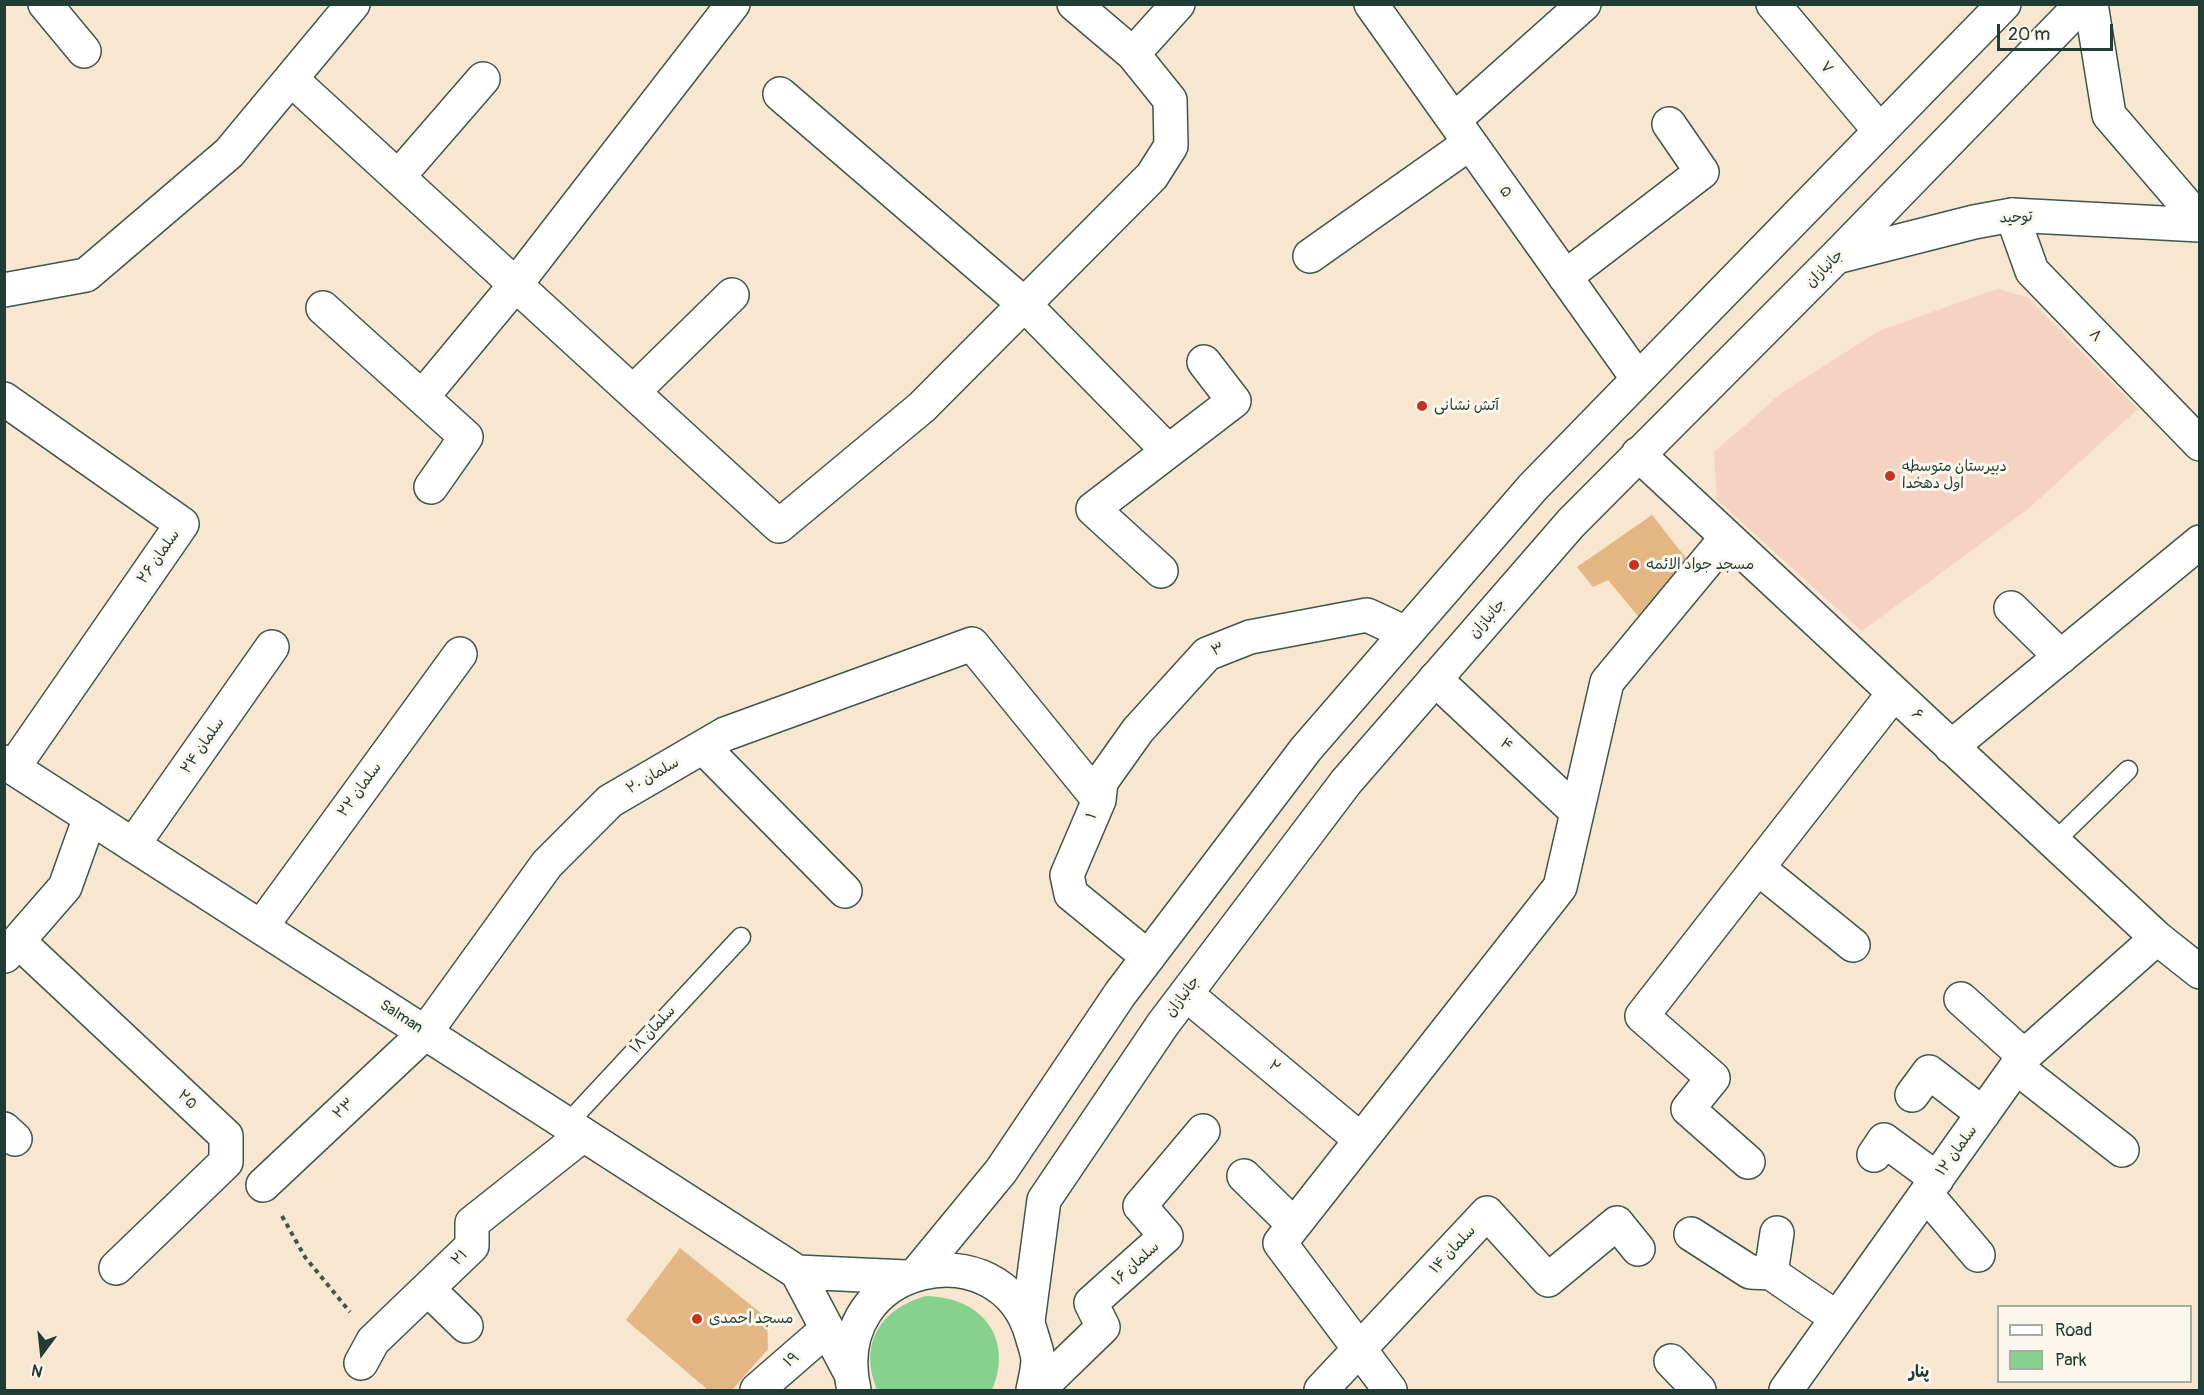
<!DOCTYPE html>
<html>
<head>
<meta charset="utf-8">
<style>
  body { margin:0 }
  #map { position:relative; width:2204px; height:1395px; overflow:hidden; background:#f7e6d0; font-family:Pangolin,sans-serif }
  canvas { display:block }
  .frame { position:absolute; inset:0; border:6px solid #1f3d34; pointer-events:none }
  .legend { position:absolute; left:1997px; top:1305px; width:195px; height:78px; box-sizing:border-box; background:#fbf7ec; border:2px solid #a3ada2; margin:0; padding:8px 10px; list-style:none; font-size:18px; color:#1f3d34 }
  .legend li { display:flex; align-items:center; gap:12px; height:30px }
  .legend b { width:30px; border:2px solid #a3ada2 }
  .north { position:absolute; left:12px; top:1323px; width:60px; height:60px; -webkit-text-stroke:4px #fbf7ec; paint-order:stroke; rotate:195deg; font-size:16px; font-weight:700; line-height:24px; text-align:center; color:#1f3d34 }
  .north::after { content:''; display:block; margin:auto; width:21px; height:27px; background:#1f3d34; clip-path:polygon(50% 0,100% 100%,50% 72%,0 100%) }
  .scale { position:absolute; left:1997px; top:24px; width:116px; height:27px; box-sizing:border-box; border:3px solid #1f3d34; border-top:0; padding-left:8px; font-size:18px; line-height:21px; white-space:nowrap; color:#1f3d34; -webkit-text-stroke:4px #fbf7ec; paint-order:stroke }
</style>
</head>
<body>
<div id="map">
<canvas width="2204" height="1395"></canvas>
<div class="frame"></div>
<ul class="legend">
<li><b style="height:8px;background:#fff"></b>Road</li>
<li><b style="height:16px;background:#87d18e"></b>Park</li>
</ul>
<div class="north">N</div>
<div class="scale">20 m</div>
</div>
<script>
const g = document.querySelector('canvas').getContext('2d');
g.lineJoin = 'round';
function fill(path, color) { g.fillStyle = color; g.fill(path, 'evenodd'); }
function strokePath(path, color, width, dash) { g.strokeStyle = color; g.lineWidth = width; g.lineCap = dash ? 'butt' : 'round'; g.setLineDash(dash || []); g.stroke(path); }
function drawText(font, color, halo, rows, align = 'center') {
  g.font = font + ' Pangolin,"Playpen Sans Arabic",sans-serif'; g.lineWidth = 6; g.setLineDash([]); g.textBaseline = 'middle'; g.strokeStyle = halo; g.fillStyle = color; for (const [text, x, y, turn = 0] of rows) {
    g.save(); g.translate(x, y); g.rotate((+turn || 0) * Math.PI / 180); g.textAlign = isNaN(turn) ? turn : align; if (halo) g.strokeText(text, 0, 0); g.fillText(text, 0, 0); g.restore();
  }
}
const built = new Path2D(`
  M1997,289L2027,297L2138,409L2028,509L1862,631L1717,500L1714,452L1783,392L1879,331Z`);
const green = new Path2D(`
  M926,1296C981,1297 1014,1337 992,1390H877C858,1344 880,1309 926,1296Z`);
const building = new Path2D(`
  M1652,515L1689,562L1638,616L1608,580L1593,587L1577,567Z
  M680,1248L767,1318L768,1349L732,1390H708L626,1320Z`);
const path = new Path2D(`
  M282,1216L305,1257L350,1312`);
const service = new Path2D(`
  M2053,843L2128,770
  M567,1124L741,937`);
const minor = new Path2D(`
  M45,4L84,51
  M1074,4L1133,54
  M1371,4L1638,379
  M1773,4L1880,131
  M2091,4L2109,115L2200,221
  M291,79L779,526L922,407L1152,176L1171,146L1170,100L1133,54L1178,4
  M780,94L1024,304L1168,451
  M1454,120L1584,4
  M398,177L483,79
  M2012,215L2032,271L2200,444
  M1310,256L1470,143
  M1565,277L1702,172L1669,124
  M4,290L86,275L229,153L353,4
  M323,308L466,437L431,487
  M633,392L732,295
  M423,396L516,284L733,4
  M4,399L182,524L13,768
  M1638,454L2157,938L2200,972
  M1161,571L1093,509L1234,401L1204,362
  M2011,608L2061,657
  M1435,679L1577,812
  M703,747L845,891
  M1951,747L2200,542
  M133,845L272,647
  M1758,868L1853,945
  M261,927L460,654
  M18,941L226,1136V1162L116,1268
  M5,956L65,887L90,817
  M1148,957L1071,894L1067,875L1099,800L1101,782L1138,730L1207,654L1250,637L1367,615L1406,633
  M1186,994L1361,1140
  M1961,999L2024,1056
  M2016,1067L2122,1150
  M1912,1095L1929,1072L1983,1114
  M4,1129L15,1139
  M1874,1155L1884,1140L1937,1179
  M1748,1162L1688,1109L1713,1078L1642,1016L1894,693
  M1244,1176L1294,1225
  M263,1185L425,1033L547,864L610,801L725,734L972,644L1099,800
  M1926,1194L1978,1255
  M1691,1234L1750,1272L1771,1273L1837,1318
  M1771,1273L1777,1233
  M428,1289L466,1326
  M1671,1361L1699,1390
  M361,1363L373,1341L472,1246V1223L583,1135
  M757,1390L826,1330
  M1038,1390L1103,1327L1091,1303L1166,1236L1140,1206L1203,1131
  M1321,1390L1487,1213L1548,1280L1617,1223L1638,1249
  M1390,1390L1280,1243L1560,887L1607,682L1727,537
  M1786,1390L2024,1056L2157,938`);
const tertiary = new Path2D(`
  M1836,257L1974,222L2012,215L2200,225
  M917,1273L1001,1171L1120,994L1306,749L1533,487L2004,4
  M1028,1321L1044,1200L1163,1024L1346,782L1571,523L1836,257L2082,4`);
const secondary = new Path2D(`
  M4,762L797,1272
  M850,1372L797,1272L906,1277
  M854,1390C825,1262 1002,1225 1032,1336C1034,1343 1037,1351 1038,1359C1038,1369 1035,1380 1033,1390`);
const markers = [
  [1422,406,6,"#c8321e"],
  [1890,476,6,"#c8321e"],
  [1634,565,6,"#c8321e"],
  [697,1319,6,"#c8321e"]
];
const streetNames = [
  ["۷",1826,68,50],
  ["۵",1505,192,55],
  ["توحید",2016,218,-3],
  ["جانبازان",1825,269,-45],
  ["۸",2095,336,46],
  ["سلمان ۲۶",159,557,-55],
  ["جانبازان",1488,619,-49],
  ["۳",1218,650,-23],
  ["۶",1917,715,43],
  ["۴",1506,745,43],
  ["سلمان ۲۴",203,746,-55],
  ["سلمان ۲۰",653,776,-30],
  ["سلمان ۲۲",360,790,-54],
  ["۱",1092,816,-67],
  ["جانبازان",1183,997,-53],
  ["Salman",401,1017,33],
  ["سلمان ۱۸",653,1030,-47],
  ["۲",1274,1067,40],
  ["۲۵",187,1100,43],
  ["۲۳",344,1109,-43],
  ["سلمان ۱۲",1957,1151,-54],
  ["سلمان ۱۴",1453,1250,-47],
  ["۲۱",460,1258,-44],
  ["سلمان ۱۶",1136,1264,-42],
  ["۱۹",792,1360,-41]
];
const poiNames = [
  ["آتش نشانی",1434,406],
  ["دبیرستان متوسطه",1902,467],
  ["اول دهخدا",1902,484],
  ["مسجد جواد الائمه",1646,565],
  ["مسجد احمدی",709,1319]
];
const neighbourhoodNames = [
  ["پنار",1919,1373]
];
fill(built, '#f6d2c3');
fill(green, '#87d18e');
fill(building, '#e3b683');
strokePath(service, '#3f564b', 21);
strokePath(minor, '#3f564b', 36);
strokePath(tertiary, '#3f564b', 36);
strokePath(secondary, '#3f564b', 36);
strokePath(path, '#3f564b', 4, [4.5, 4.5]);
strokePath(service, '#fff', 18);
strokePath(minor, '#fff', 33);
strokePath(tertiary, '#fff', 33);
strokePath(secondary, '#fff', 33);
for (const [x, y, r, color] of markers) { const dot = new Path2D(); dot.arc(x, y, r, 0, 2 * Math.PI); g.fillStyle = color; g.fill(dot); strokePath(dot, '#fbf7ec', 2); }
drawText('15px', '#1f3d34', '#fbf7ec', streetNames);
drawText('15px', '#1f3d34', '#fbf7ec', poiNames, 'left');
drawText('bold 16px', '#1f3d34', '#fbf7ec', neighbourhoodNames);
</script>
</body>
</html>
